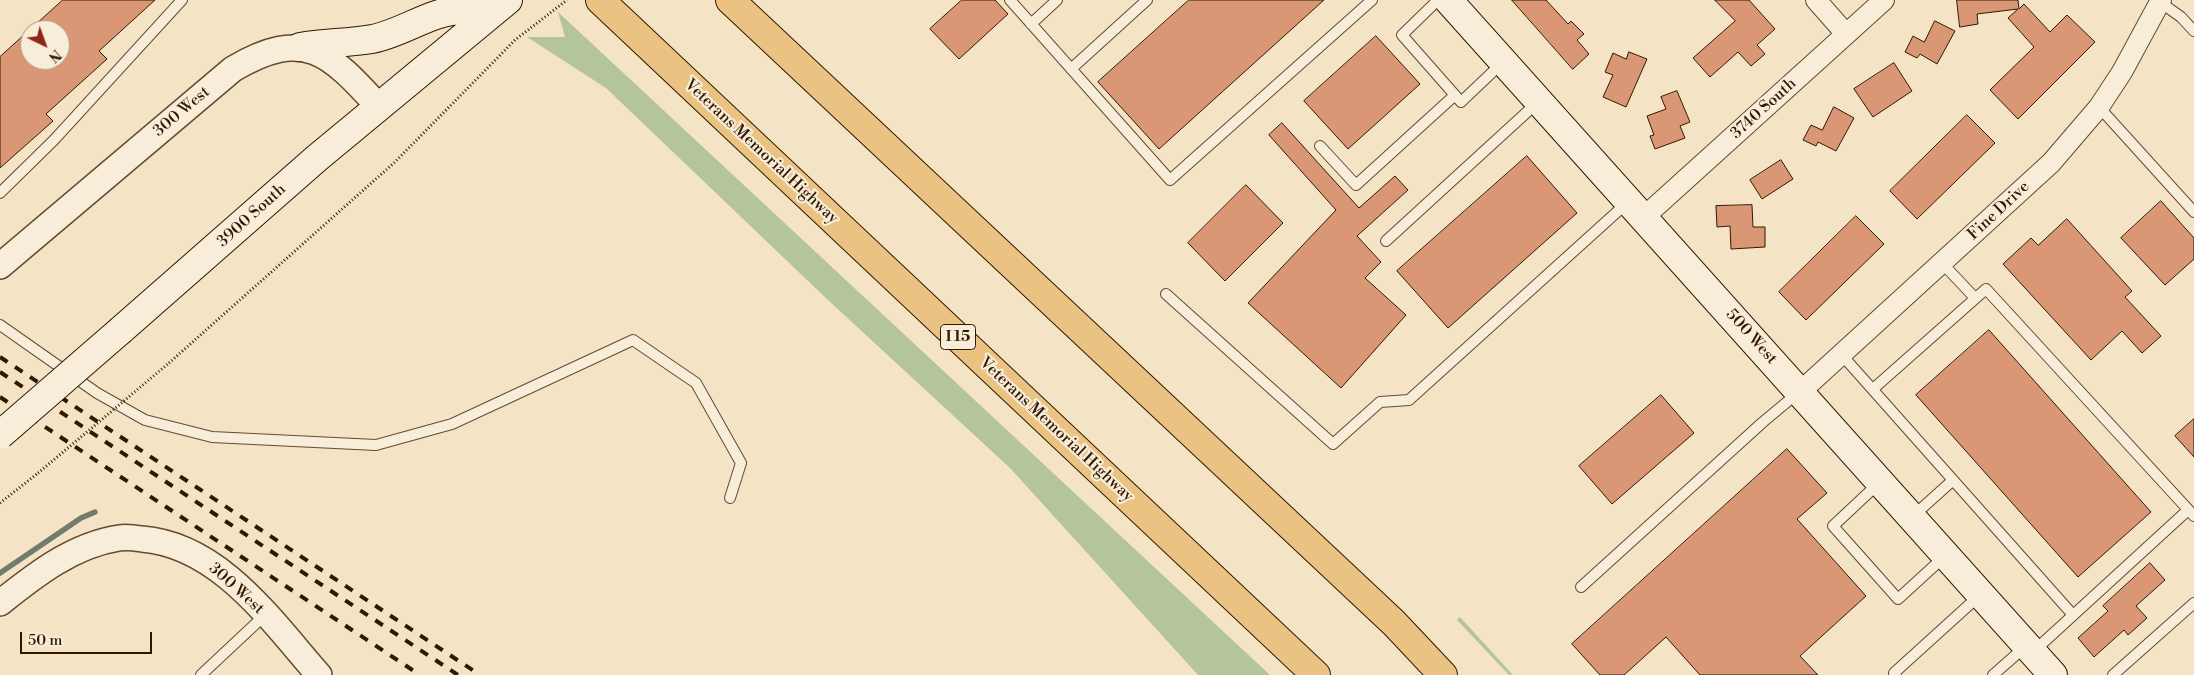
<!DOCTYPE html>
<html>
<head>
<meta charset="utf-8">
<style>
  body { margin:0 }
  #map { position:relative; width:2194px; height:675px; overflow:hidden; background:#f5e3c5; font-family:"Libre Bodoni",serif }
  canvas { display:block }
  .north { position:absolute; left:20px; top:20px; width:50px; height:50px; box-sizing:border-box; background:#f8edd9; border:1px solid #a99882; border-radius:50%; rotate:138deg; font-size:14px; font-weight:700; line-height:20px; text-align:center; color:#321800 }
  .north::after { content:''; display:block; margin:auto; width:18px; height:22px; background:#8f2418; clip-path:polygon(50% 0,100% 100%,50% 72%,0 100%) }
  .scale { position:absolute; left:20px; top:632px; width:132px; height:22px; box-sizing:border-box; border:2px solid #321800; border-top:0; padding-left:6px; font-size:15px; line-height:18px; white-space:nowrap; color:#321800; -webkit-text-stroke:4px #f8edd9; paint-order:stroke }
</style>
</head>
<body>
<div id="map">
<canvas width="2194" height="675"></canvas>
<div class="north">N</div>
<div class="scale">50 m</div>
</div>
<script>
const g = document.querySelector('canvas').getContext('2d');
g.lineJoin = 'round';
function fill(path, color) { g.fillStyle = color; g.fill(path, 'evenodd'); }
function strokePath(path, color, width, dash) { g.strokeStyle = color; g.lineWidth = width; g.lineCap = dash ? 'butt' : 'round'; g.setLineDash(dash || []); g.stroke(path); }
function drawText(font, color, halo, rows, align = 'center') {
  g.font = font + ' "Libre Bodoni",serif'; g.lineWidth = 4.5; g.setLineDash([]); g.textBaseline = 'middle'; g.strokeStyle = halo; g.fillStyle = color; for (const [text, x, y, turn = 0] of rows) {
    g.save(); g.translate(x, y); g.rotate((+turn || 0) * Math.PI / 180); g.textAlign = isNaN(turn) ? turn : align; if (halo) g.strokeText(text, 0, 0); g.fillText(text, 0, 0); g.restore();
  }
}
const green = new Path2D(`
  M558,12L1270,675H1198L1010,468L829,301L606,88L527,37H565Z
  M1460,617L1513,675H1509L1457,620Z`);
const stream = new Path2D(`
  M0,573L81,518L95,512`);
const building = new Path2D(`
  M63,0H155L99,51L107,59L46,114L53,121L0,168V57ZM30,30H60V60H30Z
  M962,0H995L1008,14L959,59L930,29Z
  M1189,0H1324L1159,149L1098,82Z
  M1512,0H1546L1568,24L1571,21L1584,34L1577,40L1589,54L1573,69Z
  M1715,0H1749L1775,29L1757,45L1765,54L1751,66L1738,52L1710,77L1693,58L1735,21Z
  M1957,0H2018L2019,9L2024,4L2050,32L2067,15L2095,42L2018,119L1990,90L2034,47L2008,18L2018,9L1977,14L1978,24L1960,27Z
  M1935,21L1955,31L1937,64L1920,54L1917,58L1905,52L1913,36L1924,42Z
  M1376,36L1420,84L1348,149L1304,101Z
  M1629,52L1647,59L1626,107L1603,97L1613,75L1605,72L1613,53L1626,59Z
  M1894,63L1912,91L1873,117L1854,89Z
  M1677,91L1690,122L1680,126L1685,138L1655,149L1650,136L1654,135L1647,116L1666,109L1661,97Z
  M1834,107L1854,118L1836,151L1818,142L1816,146L1803,140L1811,125L1822,130Z
  M1967,115L1995,143L1917,219L1890,191Z
  M1282,123L1359,208L1395,176L1408,190L1357,236L1381,262L1365,278L1406,315L1341,388L1248,303L1336,210L1269,135Z
  M1527,156L1577,213L1448,328L1397,271Z
  M1781,160L1793,179L1762,199L1750,180Z
  M1246,185L1283,223L1225,281L1188,243Z
  M2161,201L2194,238V259L2165,285L2121,238Z
  M1752,205L1753,227H1765V247L1731,249L1730,226L1717,227L1716,206Z
  M1856,216L1884,244L1806,320L1779,292Z
  M2067,219L2132,291L2125,297L2161,336L2142,353L2122,331L2091,360L2003,264L2031,238L2038,245Z
  M1989,330L2151,512L2078,577L1916,395Z
  M1661,395L1694,433L1612,504L1579,466Z
  M2194,419V457L2175,436Z
  M1787,449L1827,493L1797,519L1866,596L1800,656L1818,675H1700L1666,637L1624,675H1600L1572,644Z
  M2150,563L2165,580L2136,606L2147,618L2128,635L2124,630L2094,657L2078,638L2108,611L2103,606Z`);
const path = new Path2D(`
  M169,363L395,162L515,40L567,0
  M0,503L38,473`);
const service = new Path2D(`
  M1010,0L1170,180L1372,0
  M1438,0L1402,35L1461,102L1502,63
  M2160,2L2181,17L2194,31
  M1031,24L1057,0
  M1071,69L1147,0
  M2099,107L2194,212
  M1320,146L1356,185L1455,95
  M0,193L54,140L182,0
  M1386,241L1538,102
  M1943,264L1975,298
  M1166,294L1333,444L1380,402L1409,400L1628,202
  M0,325L97,393L145,420L212,437L376,445L452,424L633,340L696,383L741,463L730,498
  M1841,354L2073,615
  M1873,389L1986,289L2194,516
  M1880,482L1833,526L1898,599L1945,556
  M1912,517L1952,481
  M1581,587L1763,422L1799,392
  M2034,651L2188,510
  M201,675L265,615
  M1896,675L1894,673L1980,595
  M1993,675L2026,646
  M2113,675L2194,603`);
const minor = new Path2D(`
  M1816,0L1846,34
  M1643,218L1884,0
  M1800,392L2051,163L2099,107L2122,72L2161,0`);
const tertiary = new Path2D(`
  M0,266L233,69C304,27 329,52 379,107
  M0,603C35,575 73,545 119,538C126,537 135,538 142,539C220,545 272,622 319,675`);
const secondary = new Path2D(`
  M1448,0L2053,675
  M300,47C324,43 348,43 372,39C404,33 431,10 464,10C472,9 482,12 490,13
  M121,330L317,158L508,0`);
const motorway = new Path2D(`
  M600,0L1316,675
  M730,0L1394,623L1443,675`);
const rail = new Path2D(`
  M0,357L480,675
  M0,372L458,675
  M0,397L420,675`);
const pathBridge = new Path2D(`
  M38,473L169,363`);
const secondaryBridge = new Path2D(`
  M0,435L121,330`);
const shields = [
  [958,337,35]
];
const shieldNames = [
  ["I 15",958,337]
];
const streetNames = [
  ["3740 South",1764,109,-42],
  ["300 West",182,112,-40],
  ["Veterans Memorial Highway",761,152,43],
  ["Fine Drive",1999,211,-43],
  ["3900 South",252,216,-42],
  ["500 West",1751,337,48],
  ["Veterans Memorial Highway",1056,430,43],
  ["300 West",236,589,42]
];
fill(green, '#b5c59a');
strokePath(stream, '#727c6b', 5.5);
fill(building, '#d99775');
strokePath(building, '#321800', 1);
strokePath(service, '#634b31', 12);
strokePath(minor, '#634b31', 22);
strokePath(tertiary, '#634b31', 28);
strokePath(secondary, '#321800', 30);
strokePath(motorway, '#321800', 30);
strokePath(path, '#321800', 3, [1, 2.5]);
strokePath(service, '#f8edd9', 10);
strokePath(minor, '#f8edd9', 20);
strokePath(tertiary, '#f8edd9', 25);
strokePath(secondary, '#f8edd9', 28);
strokePath(motorway, '#eac282', 28);
strokePath(rail, '#321800', 4, [9, 9]);
strokePath(secondaryBridge, '#321800', 30, []);
strokePath(pathBridge, '#321800', 3, [1, 2.5]);
strokePath(secondaryBridge, '#f8edd9', 28);
for (const [x, y, w] of shields) { const box = new Path2D(); box.roundRect(x - w / 2, y - 12.5, w, 25, 4); g.fillStyle = '#f8edd9'; g.fill(box); strokePath(box, '#321800', 1); }
drawText('bold 15px', '#321800', null, shieldNames);
drawText('16px', '#321800', '#f8edd9', streetNames);
</script>
</body>
</html>
